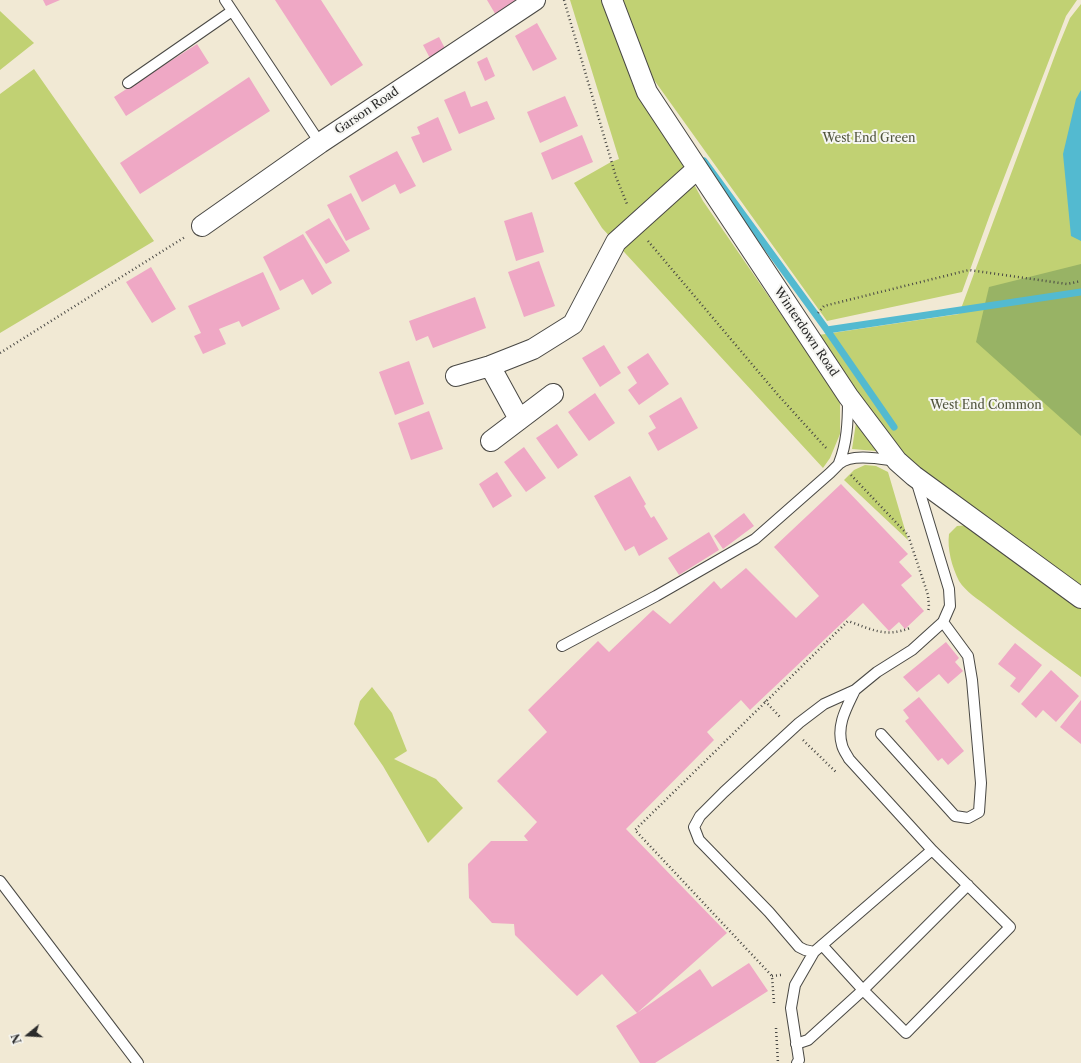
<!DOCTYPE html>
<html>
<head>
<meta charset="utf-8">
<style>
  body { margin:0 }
  #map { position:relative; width:1081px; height:1063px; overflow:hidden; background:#f1e9d4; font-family:"Libre Caslon Text",serif }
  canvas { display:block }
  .north { position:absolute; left:8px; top:1015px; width:40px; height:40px; -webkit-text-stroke:3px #f6f6f2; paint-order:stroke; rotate:252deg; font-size:11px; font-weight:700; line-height:16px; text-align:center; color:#2b2b2b }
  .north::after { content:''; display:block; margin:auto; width:14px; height:18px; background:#2b2b2b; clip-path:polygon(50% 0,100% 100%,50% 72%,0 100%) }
</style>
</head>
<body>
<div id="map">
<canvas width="1081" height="1063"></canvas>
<div class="north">N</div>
</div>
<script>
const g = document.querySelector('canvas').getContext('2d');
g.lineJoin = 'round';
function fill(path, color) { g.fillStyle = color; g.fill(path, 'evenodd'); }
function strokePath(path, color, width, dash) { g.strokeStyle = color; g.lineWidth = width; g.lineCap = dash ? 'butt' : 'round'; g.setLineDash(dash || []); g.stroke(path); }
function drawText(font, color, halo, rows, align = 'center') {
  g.font = font + ' "Libre Caslon Text",serif'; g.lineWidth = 4; g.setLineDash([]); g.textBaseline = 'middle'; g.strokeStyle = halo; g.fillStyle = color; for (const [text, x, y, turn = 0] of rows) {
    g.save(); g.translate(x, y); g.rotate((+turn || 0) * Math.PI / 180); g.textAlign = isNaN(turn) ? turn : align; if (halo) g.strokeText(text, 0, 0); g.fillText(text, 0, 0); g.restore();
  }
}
const green = new Path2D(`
  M570,0H601L616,31L632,83L675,149L703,201L840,400V434L830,458L823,468L602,228L574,183L611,162L619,159Z
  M619,0H1077L1066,16L992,209L962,292L827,321L644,66Z
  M1081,4V589L900,455L812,336L959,314L1058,47L1070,18Z
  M0,11L34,43L0,70Z
  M34,69L154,241L0,333V94Z
  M856,423L876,449V451L852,449Z
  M865,465L876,466L888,472L908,540L844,480L854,470Z
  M969,525L1081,604V677C1050,654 1018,631 988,607C978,599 966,592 959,581C952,567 947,549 949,534L957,526Z
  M372,687L392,713L407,751L394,759L436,779L463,808L428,843L383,766L354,724L360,701Z`);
const forest = new Path2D(`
  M1081,264V436L976,342L989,287Z`);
const water = new Path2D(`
  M1081,90V241L1071,236L1063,154L1076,99Z`);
const stream = new Path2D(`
  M704,161L827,330L894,427
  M827,330L1081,292`);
const building = new Path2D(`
  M43,0H60L46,6Z
  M275,0H321L363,65L331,86Z
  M487,0H524L497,17Z
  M537,23L557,59L533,71L515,36Z
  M439,37L448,54L432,62L423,45Z
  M197,44L209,63L126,116L114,97Z
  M487,57L495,76L485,81L477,62Z
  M249,77L270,111L140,194L120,163Z
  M465,91L471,107L487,101L495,119L459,134L444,100Z
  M565,96L578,126L540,143L527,112Z
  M438,117L452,150L423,163L411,137L420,134L417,127Z
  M582,135L593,162L552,180L541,153Z
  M397,151L416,186L400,194L395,184L362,202L349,176Z
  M351,193L370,229L346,241L327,205Z
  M532,212L544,252L516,261L504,221Z
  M329,218L350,251L326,264L305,232Z
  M303,234L332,283L312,295L303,279L280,291L263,257Z
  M539,261L555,306L524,317L508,272Z
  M151,267L176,309L152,323L126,282Z
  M263,272L280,309L242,327L239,321L219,329L226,344L203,354L194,336L201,333L188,306Z
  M475,297L486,328L433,348L428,336L416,341L409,321Z
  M604,345L621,373L600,387L582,358Z
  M648,353L669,384L639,405L628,390L637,383L627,367Z
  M409,361L424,404L395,415L379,372Z
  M595,393L615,423L589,441L568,412Z
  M681,397L698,428L658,451L648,433L656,428L649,416Z
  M429,411L443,449L411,460L398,423Z
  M557,424L578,455L558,469L536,438Z
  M524,447L546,478L526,492L504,462Z
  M497,472L512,496L493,508L479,484Z
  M630,476L646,504L644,506L651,518L654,516L668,539L639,556L634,546L625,551L594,496Z
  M841,484L908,554L899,562L912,576L901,585L924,611L905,629L899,622L889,631L863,603L750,710L741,700L707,732L714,740L626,829L727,933L637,1013L700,969L712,987L749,963L768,991L655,1063H640L616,1026L637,1013L602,974L577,996L515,935L514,924L492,923L469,898L468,864L491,841H528L524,836L537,822L497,781L547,732L528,710L598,641L609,652L653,610L670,624L714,581L721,589L746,568L796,618L819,596L774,547Z
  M744,513L754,526L723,549L714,536Z
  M709,532L719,550L679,575L668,558Z
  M946,642L959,658L955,662L963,671L948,684L939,674L917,692L903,677Z
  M1015,643L1042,665L1019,693L1010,686L1016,678L998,664Z
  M1051,670L1079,696L1056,722L1043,710L1036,718L1021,704Z
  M919,697L964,751L948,765L942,758L938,761L905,721L909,718L903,710Z
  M1081,700V744L1060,727Z`);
const path = new Path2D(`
  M564,0L616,177L627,204
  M648,241L778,395L827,449
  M818,313L824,306L969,270L1067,284L1081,281
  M0,353L185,237
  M851,475L908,535L928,595L929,607L928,612
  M765,701L781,718
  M803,740L837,773
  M772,976L781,975
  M774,1003L772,976L635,830L848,621C871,629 885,638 910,628
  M776,1028L778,1063`);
const lane = new Path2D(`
  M225,0L320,143
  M128,83L232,11
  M839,463C847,443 848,422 848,400
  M562,646L656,596L755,539L830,473C833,470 836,467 839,464C852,453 881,459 897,461
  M881,734L955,816L968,818L979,812L981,783L972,680L968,656L943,622
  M932,850L1010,927L906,1033L863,990L968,885
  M0,881L138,1063
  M814,952L805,950L799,947L769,912L699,840L694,827L700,816L724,792L799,723L824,704L855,690L877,672L912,650L943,622L950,606L949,589L916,480
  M796,1044L808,1040L863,990L822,945
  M797,1063L799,1060L791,1008L795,985L814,952L932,850L849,759C847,755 843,750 842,745C836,725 847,707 855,690`);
const street = new Path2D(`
  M612,0L647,92L848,396L897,461L914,476L1081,598
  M202,226L320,143L535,0
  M490,366L519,419
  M456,376L490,366L533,349L573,324L616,242L697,169
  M491,441L553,394`);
const streetNames = [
  ["Garson Road",367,111,-34],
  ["Winterdown Road",806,332,56]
];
const parkNames = [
  ["West End Green",869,139],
  ["West End Common",986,406]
];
fill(green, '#c1d173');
fill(forest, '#98b365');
fill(water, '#53bad0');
strokePath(stream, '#53bad0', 7);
fill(building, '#efa8c5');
strokePath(lane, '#494844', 12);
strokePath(street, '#494844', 22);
strokePath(path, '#494844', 2.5, [1, 3]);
strokePath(lane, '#fff', 10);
strokePath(street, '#fff', 20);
drawText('12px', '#2b2b2b', '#f6f6f2', streetNames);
drawText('12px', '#50543d', '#f6f6f2', parkNames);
</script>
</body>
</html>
